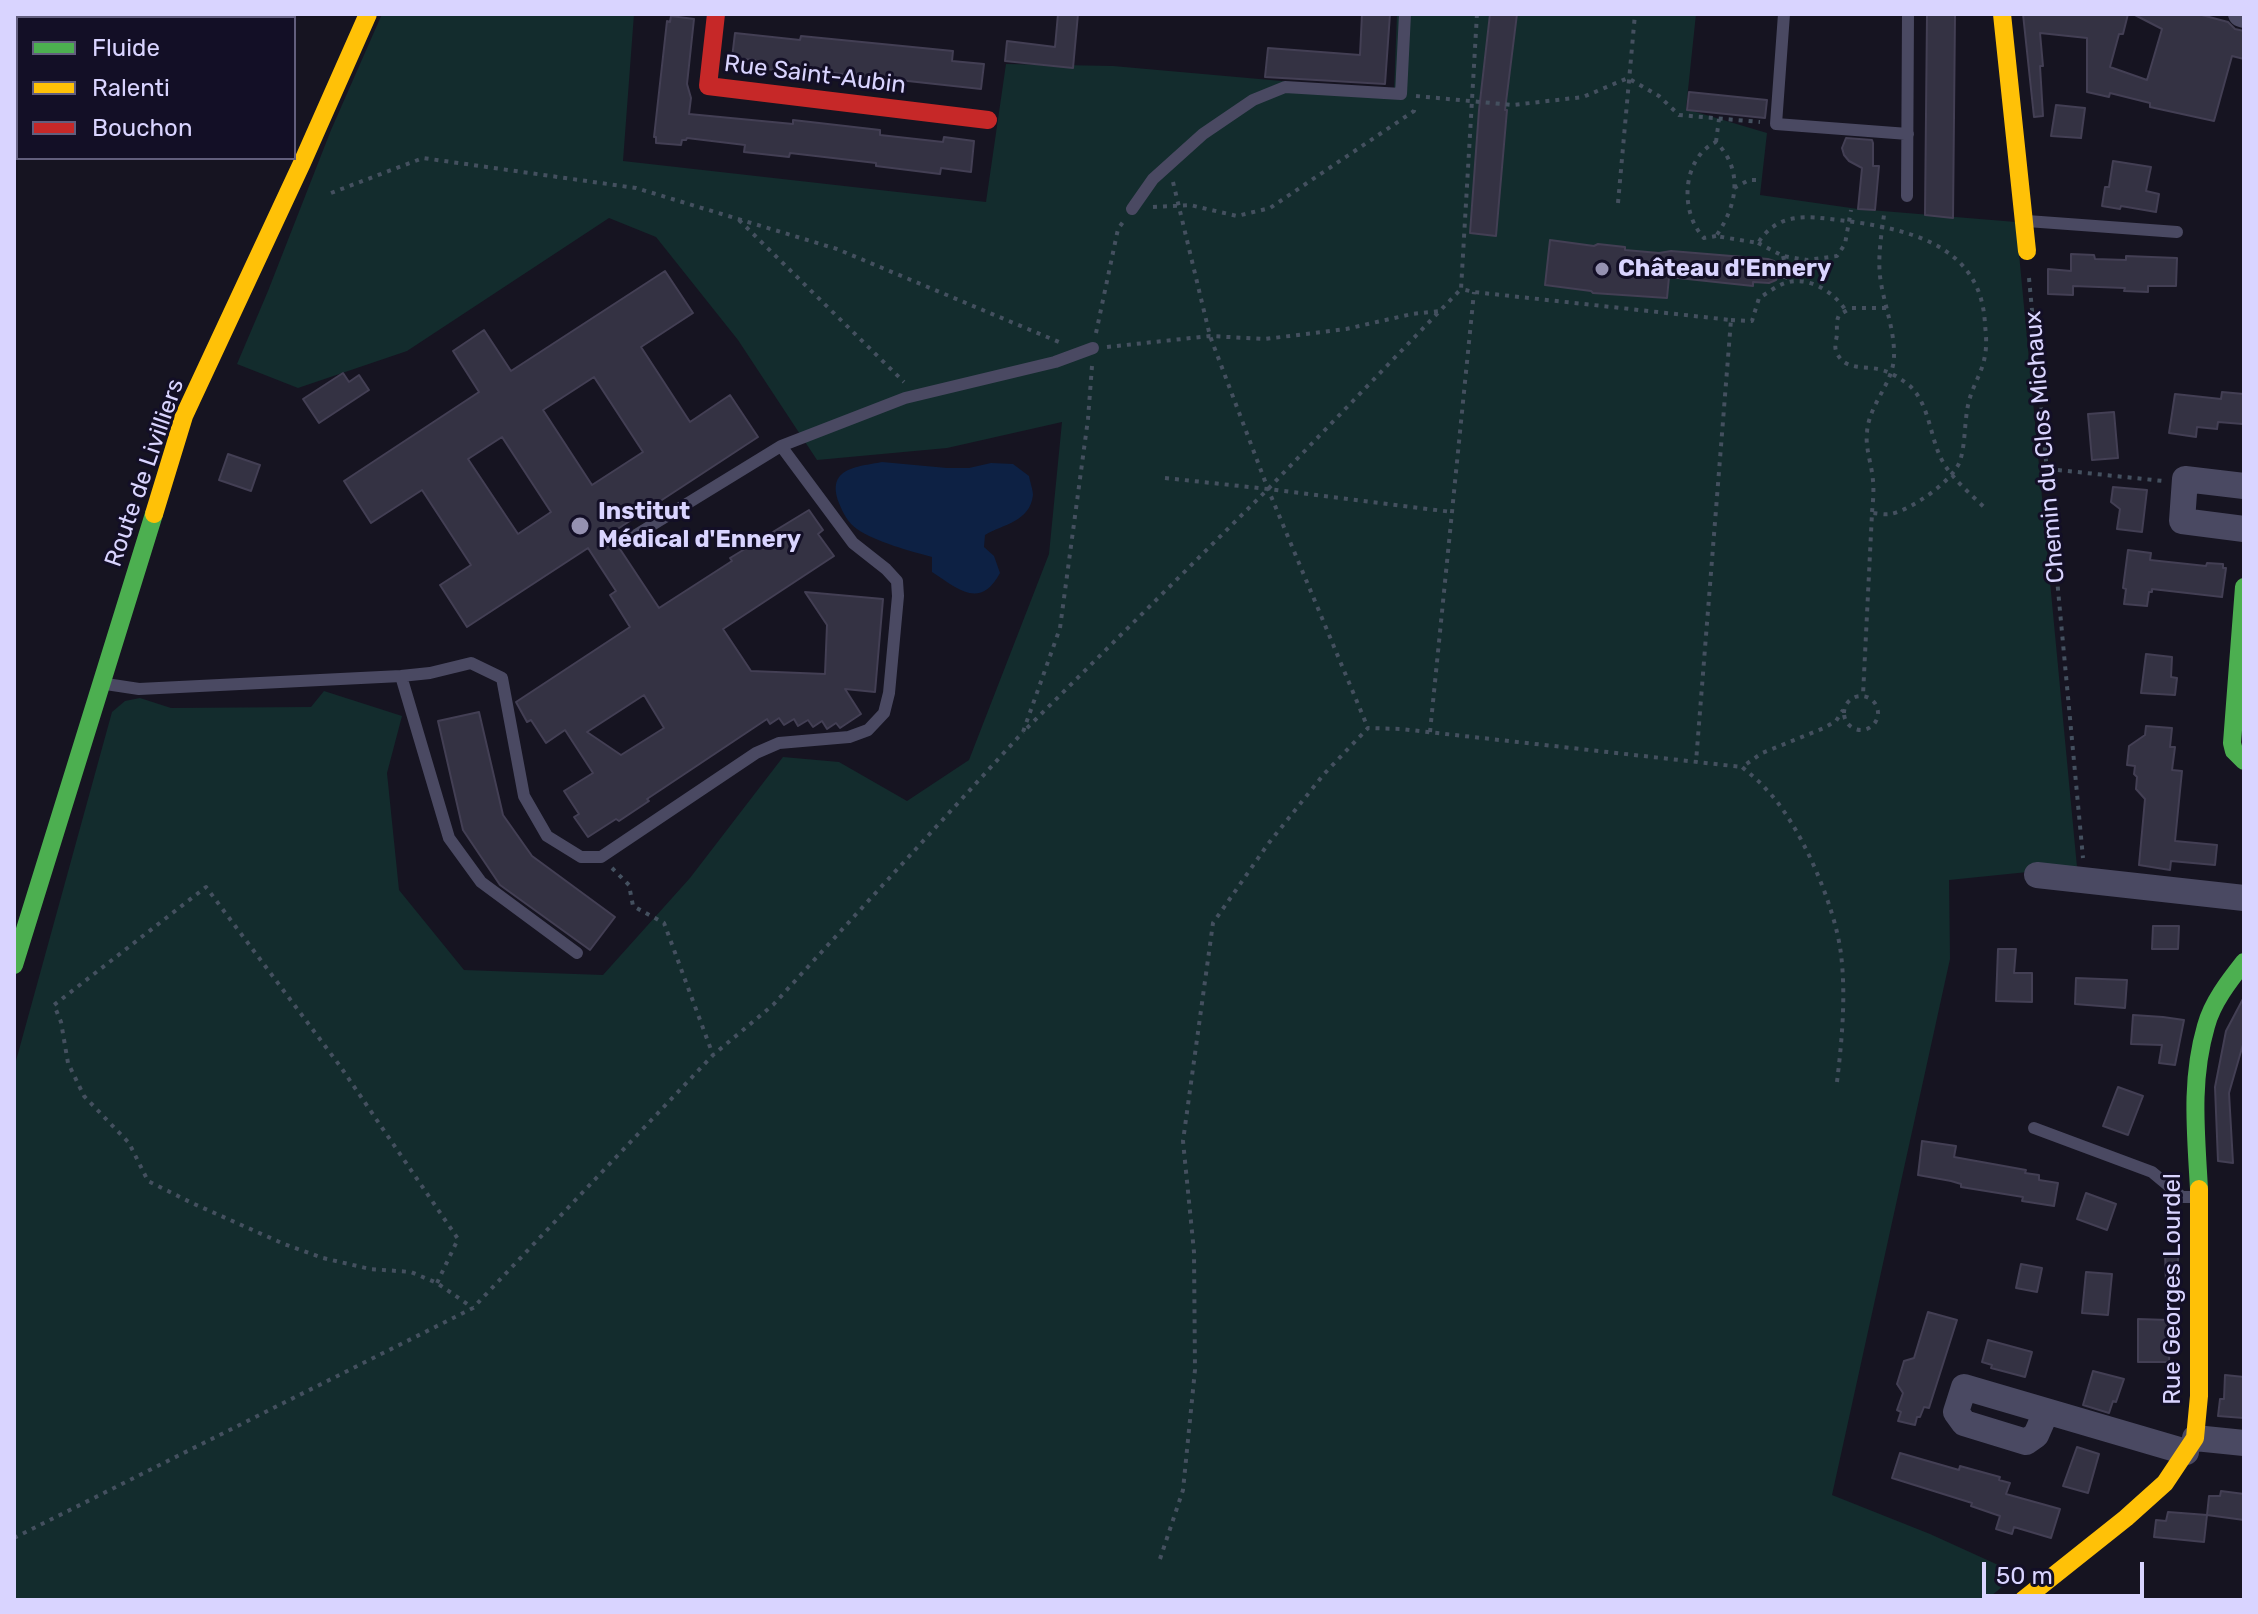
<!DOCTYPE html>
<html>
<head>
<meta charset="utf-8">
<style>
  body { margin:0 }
  #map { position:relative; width:2258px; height:1614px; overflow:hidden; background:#161421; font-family:Rubik,sans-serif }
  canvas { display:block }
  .frame { position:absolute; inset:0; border:16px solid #d9d4ff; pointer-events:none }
  .legend { position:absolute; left:16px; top:16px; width:280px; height:144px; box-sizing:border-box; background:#130f26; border:2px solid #625e7d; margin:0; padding:10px 14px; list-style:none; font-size:24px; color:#d9d4ff }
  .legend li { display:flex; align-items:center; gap:16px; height:40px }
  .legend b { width:40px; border:2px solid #625e7d }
  .scale { position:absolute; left:1982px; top:1562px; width:162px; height:36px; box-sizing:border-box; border:4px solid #d9d4ff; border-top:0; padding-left:10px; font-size:24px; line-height:28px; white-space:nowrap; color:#d9d4ff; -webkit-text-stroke:6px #130f26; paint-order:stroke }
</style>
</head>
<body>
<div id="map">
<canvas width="2258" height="1614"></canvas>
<div class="frame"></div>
<ul class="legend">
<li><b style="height:10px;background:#4caf50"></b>Fluide</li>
<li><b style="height:10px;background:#ffc107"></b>Ralenti</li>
<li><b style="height:10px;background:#c62828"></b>Bouchon</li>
</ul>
<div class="scale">50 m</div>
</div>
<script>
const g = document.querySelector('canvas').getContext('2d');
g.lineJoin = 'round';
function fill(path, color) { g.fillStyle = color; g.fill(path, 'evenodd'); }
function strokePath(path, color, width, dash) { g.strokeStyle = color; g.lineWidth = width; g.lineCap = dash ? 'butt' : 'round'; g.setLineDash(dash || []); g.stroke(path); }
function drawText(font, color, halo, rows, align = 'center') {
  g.font = font + ' Rubik,sans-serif'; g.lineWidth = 6; g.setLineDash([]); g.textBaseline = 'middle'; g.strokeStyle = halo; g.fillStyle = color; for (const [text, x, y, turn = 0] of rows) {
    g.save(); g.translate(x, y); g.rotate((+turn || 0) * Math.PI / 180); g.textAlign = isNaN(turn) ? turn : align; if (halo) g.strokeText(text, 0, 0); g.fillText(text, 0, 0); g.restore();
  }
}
const green = new Path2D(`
  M382,14H634L623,161L986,202L1006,64L1113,66L1394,91L1397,14H1696L1686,109L1767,133L1760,195L1858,209L2016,222L2077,867L1949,880L1950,959L1832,1495L1930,1534L2018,1574L1986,1600H14V1068L112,712L125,701L140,698L171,708L311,707L324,691L402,716L387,773L399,890L464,970L603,975L690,878L783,757L839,762L907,801L969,760L1049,554L1062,422L947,448L817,460L738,340L656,237L609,218L407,351L298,388L237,364L268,291L331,130Z`);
const water = new Path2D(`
  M882,462L947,468H969L991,463L1013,464L1029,476C1030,482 1033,490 1033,495C1030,522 1003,524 985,535L984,547L994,556L1000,573C980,610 958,589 932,572V557C910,551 876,542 857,529C848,523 843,513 839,503C826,468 856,467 882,462Z`);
const building = new Path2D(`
  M1058,14H1078L1073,68L1005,61L1007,41L1055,47Z
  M1362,14H1390L1385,84L1265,77L1268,48L1360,55Z
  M1490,14H1517L1505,110H1507L1496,236L1470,233L1479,110Z
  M1955,14L1953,218L1925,215L1927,15Z
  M2023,14H2128L2123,34H2119L2110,67L2147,80L2162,29L2133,14H2198L2228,22L2235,29L2244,31V59L2232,56L2214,121L2150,107V103L2110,93L2109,97L2087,92V38L2040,33L2043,66H2040L2043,116L2034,117Z
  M671,16L694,19L687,84L691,98L689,114L793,124V120L880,130V135L943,142L944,137L974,141L971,172L941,168L940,174L876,166V163L790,153L789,157L744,152L745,145L687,138L686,140H682L681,145L656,143V137H654L667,21L670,22Z
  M735,33L800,40L801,36L953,51L952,61L984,64L981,89L798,69L797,72L754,68L755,60L732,58Z
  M1689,92L1767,100L1765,118L1687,110Z
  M2056,105L2085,108L2081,138L2051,136Z
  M1846,138L1872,140L1873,143V166H1879L1875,210L1858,209L1862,168L1849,161L1844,155L1842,148Z
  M2113,161L2151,167L2146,191L2159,194L2156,212L2121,206L2120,209L2102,206L2105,187H2109Z
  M1550,240L1594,246L1598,244L1625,247V250L1659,253L1671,251L1768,259L1774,261L1779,266V274L1776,280L1769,283L1753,282V286L1669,277L1667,298L1593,293L1591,291L1545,285Z
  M2071,254L2094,255L2095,259L2126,260V256L2177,258L2176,286H2148V292L2124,291L2125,288L2073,286V295L2048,294V269L2071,271Z
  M665,271L693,313L641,347L690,422L730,395L758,437L610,534L659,608L732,561L730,558L809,510L823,530L818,534L834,556L723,629L751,671L825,674L827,625L805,592L883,599L875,692L845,689L861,714L840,728L836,723L827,729L822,721L813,727L808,720L798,726L794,719L784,725L779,718L770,724L767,719L647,799L649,801L619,821L616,819L588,837L574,817L579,814L564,791L593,773L565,730L546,743L531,720L527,722L516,702L630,627L610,595L616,591L588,548L467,627L440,585L471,565L422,490L371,523L344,481L479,392L453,351L484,330L511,371ZM594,377L643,452L592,485L543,410ZM502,437L551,512L518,534L468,459ZM644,695L664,728L621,755L587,732Z
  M343,373L349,382L359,375L369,390L319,423L303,399Z
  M2222,392L2244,394L2243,424L2218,422L2217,429L2197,427L2196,437L2169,433L2175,394L2221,399Z
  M2114,412L2118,458L2092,460L2088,414Z
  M228,454L260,465L251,491L219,480Z
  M2113,487L2147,490L2142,532L2117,529L2120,509L2111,502Z
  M2128,550L2151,553L2150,560L2206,566L2207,563L2223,564V568H2226L2222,597L2152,589V592H2149L2147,606L2124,604L2126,589L2123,588Z
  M2146,654L2172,657L2171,677L2177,678L2175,695L2141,693Z
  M479,712L503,815L532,856L615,917L590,950L500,885L463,830L438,721Z
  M2146,726L2172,728L2170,747H2175L2172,770L2182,771L2175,841L2217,845L2215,865L2171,861L2170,870L2139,865L2145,799L2136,789L2137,777L2134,774L2135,766L2127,765L2129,746L2145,735Z
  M2153,926H2179L2178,949H2152Z
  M1998,949H2016L2014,973H2032V1002L1996,1001Z
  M2076,978L2127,980L2125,1008L2075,1004Z
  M2244,997V1041L2229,1093L2233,1163L2218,1161L2215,1087L2226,1031Z
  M2133,1015L2163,1017L2184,1020L2175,1065L2159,1063L2162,1045L2131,1044Z
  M2118,1087L2143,1096L2128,1135L2103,1126Z
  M1922,1141L1956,1146L1954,1157L2026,1170L2025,1173L2039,1175V1180L2058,1183L2054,1206L2022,1201L2023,1197L1961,1187V1184L1951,1181L1918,1175Z
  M2086,1193L2116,1204L2107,1230L2077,1219Z
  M2178,1251V1284L2166,1285L2165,1252Z
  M2021,1264L2042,1268L2037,1292L2016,1288Z
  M2086,1272L2112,1274L2108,1315L2082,1313Z
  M1928,1312L1957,1320L1929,1408L1924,1407L1920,1417H1917L1915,1425L1898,1421L1901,1412L1897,1410L1903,1393L1897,1384L1904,1361L1914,1358Z
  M2138,1319L2168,1320L2167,1336H2170L2169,1362H2138Z
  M1988,1340L2032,1352L2025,1377L1991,1368L1992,1365L1982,1362Z
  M2093,1371L2124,1379L2116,1402L2113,1401L2109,1413L2083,1405Z
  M2225,1375L2244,1377V1418L2218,1416L2220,1399H2224Z
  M2077,1447L2099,1454L2088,1493L2063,1486Z
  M1900,1453L1959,1470L1960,1466L2000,1477L1999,1480L2010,1483L2006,1494L2060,1509L2051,1538L2014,1527L2012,1534L1996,1529L2000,1516L1971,1506L1972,1503L1892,1478Z
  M2221,1491L2244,1494V1520L2207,1515L2209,1496H2220Z
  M2168,1512L2207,1515L2204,1542L2154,1537L2156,1520L2166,1521Z`);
const path = new Path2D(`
  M1477,14L1461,289L1474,292L1731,320L1696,762
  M1416,96L1513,105L1583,97L1628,78L1659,96L1679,115L1760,122
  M1716,142L1719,119
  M1173,182L1210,336L1268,489L1368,728
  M1734,188L1749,180H1761
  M331,193L423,158L636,188L837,249L1059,342
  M1618,203L1635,14
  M1153,207L1190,205L1237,216L1270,208L1414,111L1415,105
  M739,220L904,382
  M1716,236L1704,238C1679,212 1682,158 1716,142C1744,170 1737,206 1716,236L1758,243C1778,212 1806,216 1839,220C1904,228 1982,243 1985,325C1986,334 1987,345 1985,355C1983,371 1973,385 1969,401C1964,420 1966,442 1960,461C1953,481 1910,511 1890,514C1884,515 1877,513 1872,513L1863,695
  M1758,243L1783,256L1807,260L1837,256L1845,244L1851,210
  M1783,256L1787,273L1783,284
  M2029,278L2083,858
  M1886,308H1851L1839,315C1836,322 1837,325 1837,333C1837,339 1834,344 1836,351C1843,370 1862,366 1878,369C1891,372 1900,378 1910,386C1928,403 1930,433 1939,454C1948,476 1971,494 1987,510
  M1731,320L1752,321L1759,298C1768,293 1778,284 1789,282C1811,277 1835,293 1846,311
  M1096,333L1118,229L1123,222
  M1107,347L1210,336L1265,339L1346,329L1412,314L1440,311
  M1092,366L1088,419L1060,628L1023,732L1268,489L1461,289
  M2048,469L2163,481
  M1165,478L1268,489L1452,512
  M1872,512C1873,502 1874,491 1873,481C1872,465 1865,448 1867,432C1869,404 1893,384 1894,357C1895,332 1885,307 1881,283C1877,261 1881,237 1884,215
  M1844 713a17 17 0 1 1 34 0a17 17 0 1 1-34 0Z
  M1430,732L1474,292
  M612,868L629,885L633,906L664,923L713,1055
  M1837,1082C1842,1040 1846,996 1841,954C1835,905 1800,823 1765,788C1758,780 1750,774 1742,767L1762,753L1824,728L1836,721L1843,710
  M437,1283L458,1239L340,1066L206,887L54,1005L61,1022L68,1063L84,1096L129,1143L148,1181L192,1203L284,1244L323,1258L370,1269L411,1272L437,1283L473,1308
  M14,1538L473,1308L713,1055L773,1005L1023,732
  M1160,1559L1183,1490L1195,1370L1194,1252L1183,1141L1213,923L1268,844L1324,774L1368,728L1401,729L1742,767`);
const lane = new Path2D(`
  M1784,14L1776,124L1908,134
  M1907,196L1908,14
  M1132,209L1153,179L1203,134L1253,100L1285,87L1401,94L1405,14
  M2027,221L2177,232
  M781,446L905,398L1055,362L1093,348
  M401,676L449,838L481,882L577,953
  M106,684L139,689L401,676L430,673L471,663L502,678L524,796L547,836L581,857H601L756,753L779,743L849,737L868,730L884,713L889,693L898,596L897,581L886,569L853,543L781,446L631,538
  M2034,1128L2152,1172L2182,1197H2194`);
const street = new Path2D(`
  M2241,14L2244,15
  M2244,486L2185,479L2182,521L2244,529
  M2037,875L2244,898
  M2046,1412L2036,1435L2026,1442L1964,1423L1956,1412L1964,1387L2186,1452
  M2195,1438L2244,1443`);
const fast = new Path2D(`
  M2244,587L2232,743L2234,751L2244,761
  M14,965L154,514
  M2199,1189C2196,1133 2190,1081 2206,1026C2212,1003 2229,981 2244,962`);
const slow = new Path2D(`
  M2002,14L2027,251
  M154,514L184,416L302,163L368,14
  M2023,1600L2126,1518L2165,1483L2195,1438L2199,1396V1189`);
const jam = new Path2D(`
  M716,14L708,86L988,120`);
const markers = [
  [1602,269,8,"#9591b1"],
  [580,526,10,"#9591b1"]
];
const streetNames = [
  ["Rue Saint-Aubin",815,75,7],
  ["Chemin du Clos Michaux",2045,447,-95],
  ["Route de Livilliers",145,473,-71],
  ["Rue Georges Lourdel",2173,1289,-90]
];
const poiNames = [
  ["Château d'Ennery",1618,269],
  ["Institut",598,512],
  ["Médical d'Ennery",598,540]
];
fill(green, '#132c2d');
fill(water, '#0d2144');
fill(building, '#343243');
strokePath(building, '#433f54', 2);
strokePath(path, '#44505f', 4, [4, 6]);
strokePath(lane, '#4a4962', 12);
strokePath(street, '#4a4962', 26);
strokePath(fast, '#4caf50', 18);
strokePath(slow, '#ffc107', 18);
strokePath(jam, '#c62828', 18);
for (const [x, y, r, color] of markers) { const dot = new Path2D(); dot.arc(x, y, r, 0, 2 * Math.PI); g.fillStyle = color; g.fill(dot); strokePath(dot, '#130f26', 3); }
drawText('24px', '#d9d4ff', '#130f26', streetNames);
drawText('bold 24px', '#d9d4ff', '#130f26', poiNames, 'left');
</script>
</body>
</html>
